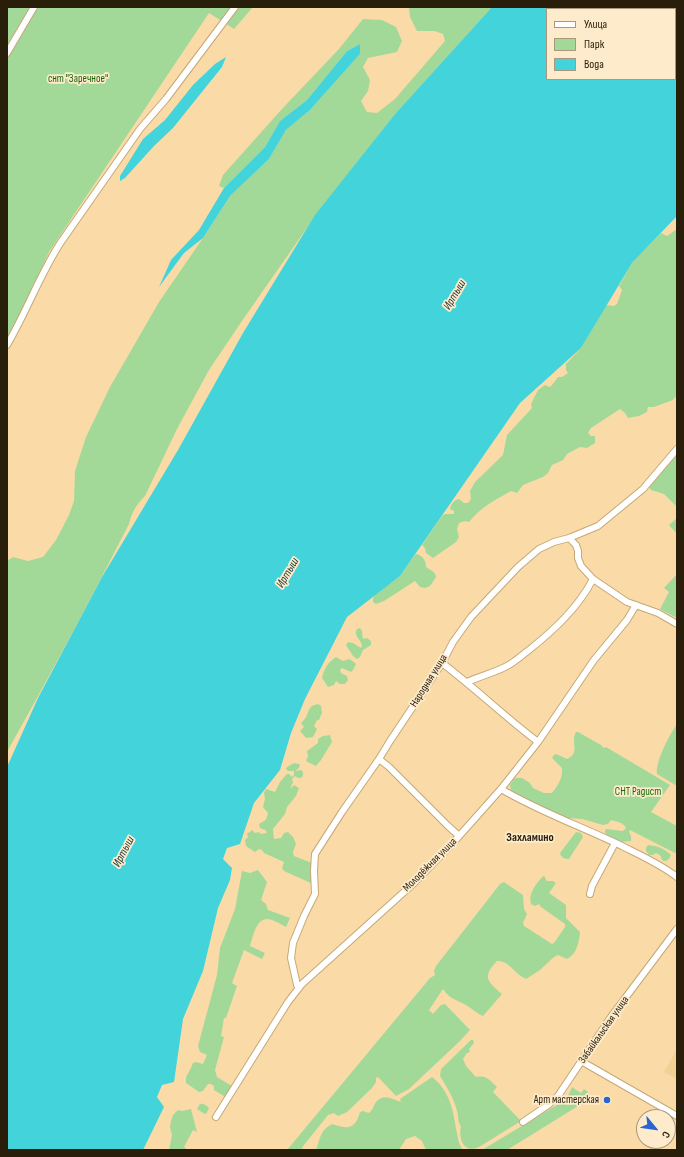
<!DOCTYPE html>
<html>
<head>
<meta charset="utf-8">
<style>
  body { margin:0 }
  #map { position:relative; width:684px; height:1157px; overflow:hidden; background:#fadba7; font-family:"Sofia Sans Condensed",sans-serif }
  canvas { display:block }
  .frame { position:absolute; inset:0; border:8px solid #291e09; pointer-events:none }
  .legend { position:absolute; left:546px; top:8px; width:130px; height:72px; box-sizing:border-box; background:#fdebcc; border:1px solid #a8997e; margin:0; padding:5px 7px; list-style:none; font-size:12px; color:#291e09 }
  .legend li { display:flex; align-items:center; gap:8px; height:20px }
  .legend b { width:20px; border:1px solid #a8997e }
  .north { position:absolute; left:636px; top:1109px; width:40px; height:40px; box-sizing:border-box; background:#fdebcc; border:1px solid #a8997e; border-radius:50%; rotate:119deg; font-size:11px; font-weight:700; line-height:16px; text-align:center; color:#291e09 }
  .north::after { content:''; display:block; margin:auto; width:14px; height:18px; background:#2864d2; clip-path:polygon(50% 0,100% 100%,50% 72%,0 100%) }
</style>
</head>
<body>
<div id="map">
<canvas width="684" height="1157"></canvas>
<div class="frame"></div>
<ul class="legend">
<li><b style="height:5px;background:#fff"></b>Улица</li>
<li><b style="height:11px;background:#a2d999"></b>Парк</li>
<li><b style="height:11px;background:#43d3db"></b>Вода</li>
</ul>
<div class="north">С</div>
</div>
<script>
const g = document.querySelector('canvas').getContext('2d');
g.lineJoin = 'round';
function fill(path, color) { g.fillStyle = color; g.fill(path, 'evenodd'); }
function strokePath(path, color, width, dash) { g.strokeStyle = color; g.lineWidth = width; g.lineCap = dash ? 'butt' : 'round'; g.setLineDash(dash || []); g.stroke(path); }
function drawText(font, color, halo, rows, align = 'center') {
  g.font = font + ' "Sofia Sans Condensed",sans-serif'; g.lineWidth = 3.5; g.setLineDash([]); g.textBaseline = 'middle'; g.strokeStyle = halo; g.fillStyle = color; for (const [text, x, y, turn = 0] of rows) {
    g.save(); g.translate(x, y); g.rotate((+turn || 0) * Math.PI / 180); g.textAlign = isNaN(turn) ? turn : align; if (halo) g.strokeText(text, 0, 0); g.fillText(text, 0, 0); g.restore();
  }
}
const built = new Path2D(`
  M677,1049V1079L664,1072Z`);
const green = new Path2D(`
  M7,7H253L234,29L209,13L49,252L25,306L7,339Z
  M409,7H492L395,114L316,215L244,318L209,370L177,429L145,496C136,505 132,512 129,524C90,601 49,677 7,752V561L13,557L28,561L43,557L56,540L69,515L74,501L75,471L86,437L110,387L159,302L203,238L230,196L269,159L286,130L310,110L360,54V44L347,51L307,100L280,121L265,147L224,188L219,186L223,175L281,110L338,50L363,19L382,20L396,27L402,41L397,52L368,58L363,67L370,80L368,91L361,101L367,112L377,113L395,99L445,41L443,34L434,31H417L410,17Z
  M677,229V395L673,400L654,407H648L647,412L639,416L628,418L625,413L620,409L591,428L588,433L591,436H595V443L587,448L580,447L567,454L563,460L552,465L548,473L543,477L523,485L517,493L511,491C494,501 482,506 469,522L465,521L459,523L457,529L459,537L456,542L433,558L426,553L425,548L422,545L442,516L445,514H454V511L450,509C451,504 454,500 459,499L464,503H468L471,499L470,491L475,482L503,455L507,435L532,408L531,404L538,390L545,385L550,387L552,385L558,377H562L568,373L566,370V364L581,348L606,305L614,306L617,304L622,290L619,286L632,263L661,233L667,236Z
  M677,454V507L664,494L651,490L649,487Z
  M677,518V534L669,525Z
  M417,554C423,556 426,561 426,567C431,571 435,571 436,577L430,586L425,588L420,587L415,581L384,601L376,604L373,602V598L375,595L400,576L415,555Z
  M677,574V618L660,609L669,592L664,588Z
  M360,628L362,631L363,639L367,638L371,641V645L363,650L360,657L357,659L353,656L346,645L348,642L353,643L361,648L362,645C360,639 353,635 357,629Z
  M336,657L343,661L349,659L354,662L356,664L353,670L351,672L342,668L340,670L341,673L347,676L348,680L345,684H340L336,681L334,685L328,687L322,678C324,669 328,662 336,657Z
  M318,704L321,706L322,713L319,720H317L314,726L317,729L313,737L306,738L300,731L304,727L301,723C303,721 306,718 307,715C310,708 309,706 318,704Z
  M677,724V786L657,774C655,762 670,734 677,724Z
  M576,732H578L601,745L604,748L606,747L670,785L651,812L677,826V854L630,830L629,832L631,836V841L621,842L606,836L605,831L606,829L623,831L626,828C623,822 617,822 611,820L608,824L603,825L582,819L568,818L540,807L511,791L510,785L515,778H522L530,783L533,788L544,793H552C558,785 563,778 562,768L552,758L554,755L556,754L567,759C581,753 570,742 576,732Z
  M330,735L332,742L321,760L316,766L306,761L308,756L307,751L318,743V739L323,736Z
  M294,763L299,764L300,765L299,768L296,770V771L301,770L303,772C304,778 300,780 295,776L292,779L293,782L290,789L294,785L299,788L296,796L287,807L285,814L273,829L274,839L281,838L284,833L288,832L293,837L296,844L293,852L294,856L312,863L313,884L284,871L282,868L284,862L264,853L262,850L259,849L255,852L246,846L245,840L248,837L247,834L252,830L255,833L259,832L261,834L266,833L267,832L265,830L260,828L259,824C265,820 266,822 268,813L263,807L265,799L264,793L266,789L275,792L280,782L287,774H289L292,777L294,775V771H288L286,769L287,767Z
  M576,832L581,833L583,837L569,859C565,859 561,858 560,853Z
  M648,845C658,846 663,848 671,855L669,859L666,861H663L661,858V856L656,853L653,855H649L646,851V848Z
  M258,870L267,882L261,900L266,904L268,910L290,918L286,927C281,924 274,920 268,919C256,918 253,937 250,946L265,953L262,959L244,950L232,983L237,986L226,1018H224L221,1036L224,1037L215,1070L217,1077L220,1079L234,1087L227,1098L214,1090V1086L211,1084H208L203,1091L199,1092L186,1083V1077L190,1070L193,1063L196,1062L203,1064L207,1055L200,1052L198,1046L217,975L220,948L235,909L242,871L250,873Z
  M543,876L545,877L546,880L547,881H553L556,883L549,893L566,905V918L580,932C579,942 577,954 567,959L558,955L554,957L540,970L526,979C523,977 520,976 517,973C510,967 507,961 497,961C482,977 487,981 502,994L483,1016C478,1014 474,1010 469,1007C459,1000 450,1000 443,989L429,1010L433,1014L441,1005L445,1004L470,1030L460,1041L409,1089L396,1096L378,1077L376,1078V1082L372,1088L347,1112L338,1116L334,1113L328,1115L304,1145L301,1150H287L430,978L435,975L434,971L436,966L500,884L504,882L523,895L524,909L527,914L523,923L524,926L552,944L554,943L565,927V924L541,907L539,904L535,906L531,904C528,893 536,884 543,876Z
  M471,1040H473L474,1043L469,1049L470,1052L467,1053L463,1059L466,1066L476,1077C487,1075 489,1080 497,1087L493,1092L521,1121L479,1147C464,1154 458,1139 461,1126C457,1122 459,1116 457,1111C454,1098 446,1086 440,1076L441,1069Z
  M432,1077C451,1092 453,1111 457,1133C458,1139 459,1145 463,1150H426L422,1141L415,1136L406,1139L399,1150L384,1149L381,1150H316C320,1139 320,1130 332,1124C348,1129 355,1130 360,1112L363,1111L369,1113C373,1110 373,1106 376,1102C384,1093 392,1099 401,1102L400,1099Z
  M572,1087L581,1093L584,1089L587,1091L591,1098L507,1150H482L565,1100L568,1096Z
  M200,1104C203,1103 206,1105 209,1108L206,1114L203,1113L197,1109Z
  M191,1109L197,1132L193,1130L184,1147L188,1150H169L172,1135L170,1127L171,1121L173,1115L178,1110L182,1111Z`);
const water = new Path2D(`
  M492,7H677V216L632,263L581,348L520,403L400,576L347,617L305,699L291,733L280,770L254,803L240,844L227,848L223,859L232,868L230,880L218,908L203,971L183,1019L174,1082L162,1085L157,1097L164,1107L143,1150H7V767L38,698L102,577L178,450L243,333L315,215L395,114ZM547,9H675V79H547Z
  M360,44V54L310,110L286,130L269,159L230,196L203,238L184,253L159,287L171,260L199,230L224,188L265,147L280,121L307,100L347,51Z
  M226,57L222,67L173,128L154,146L125,178L120,181V176L143,139L165,120L193,85L215,64Z`);
const street = new Path2D(`
  M7,53L34,7
  M7,345C27,311 40,274 61,242L140,129L166,99L235,7
  M569,538L576,545L578,551V558L581,566L593,579L627,602L658,613L677,624
  M442,663C475,688 505,717 538,742
  M467,682C480,676 494,673 507,666C515,662 522,655 529,650C554,630 578,608 593,579
  M379,759L389,767L447,825L459,836
  M501,789C540,812 583,827 624,847C642,856 660,864 677,877
  M590,894L592,886L615,843
  M299,988L297,985L291,958L293,943L304,916L315,894L314,871L315,854L342,812L379,759L390,741L442,663L453,642L471,617L518,567L539,549L554,542L569,538L598,526L643,489L677,449
  M581,1061L677,1116
  M216,1117L288,1002L302,984L414,883L452,844L501,789L538,742L594,660L627,620L636,605
  M523,1122L548,1105L558,1096L611,1017L677,929`);
const markers = [
  [607,1100,4,"#2864d2"]
];
const parkNames = [
  ["снт \"Заречное\"",78,79],
  ["СНТ Радист",638,792]
];
const streetNames = [
  ["Народная улица",429,681,-58],
  ["Молодёжная улица",430,865,-45],
  ["Забайкальская улица",604,1030,-55]
];
const poiNames = [
  ["Арт мастерская",599,1100]
];
const waterNames = [
  ["Иртыш",455,295,-59],
  ["Иртыш",288,573,-59],
  ["Иртыш",124,852,-62]
];
const neighbourhoodNames = [
  ["Захламино",530,838]
];
fill(built, '#f3d195');
fill(green, '#a2d999');
fill(water, '#43d3db');
strokePath(street, '#c5a876', 8);
strokePath(street, '#fff', 6);
for (const [x, y, r, color] of markers) { const dot = new Path2D(); dot.arc(x, y, r, 0, 2 * Math.PI); g.fillStyle = color; g.fill(dot); strokePath(dot, '#fdebcc', 1.5); }
drawText('11px', '#186707', '#fdebcc', parkNames);
drawText('11px', '#291e09', '#fdebcc', streetNames);
drawText('11px', '#291e09', '#fdebcc', poiNames, 'right');
drawText('italic 12px', '#163436', '#fdebcc', waterNames);
drawText('bold 12px', '#291e09', '#fdebcc', neighbourhoodNames);
</script>
</body>
</html>
